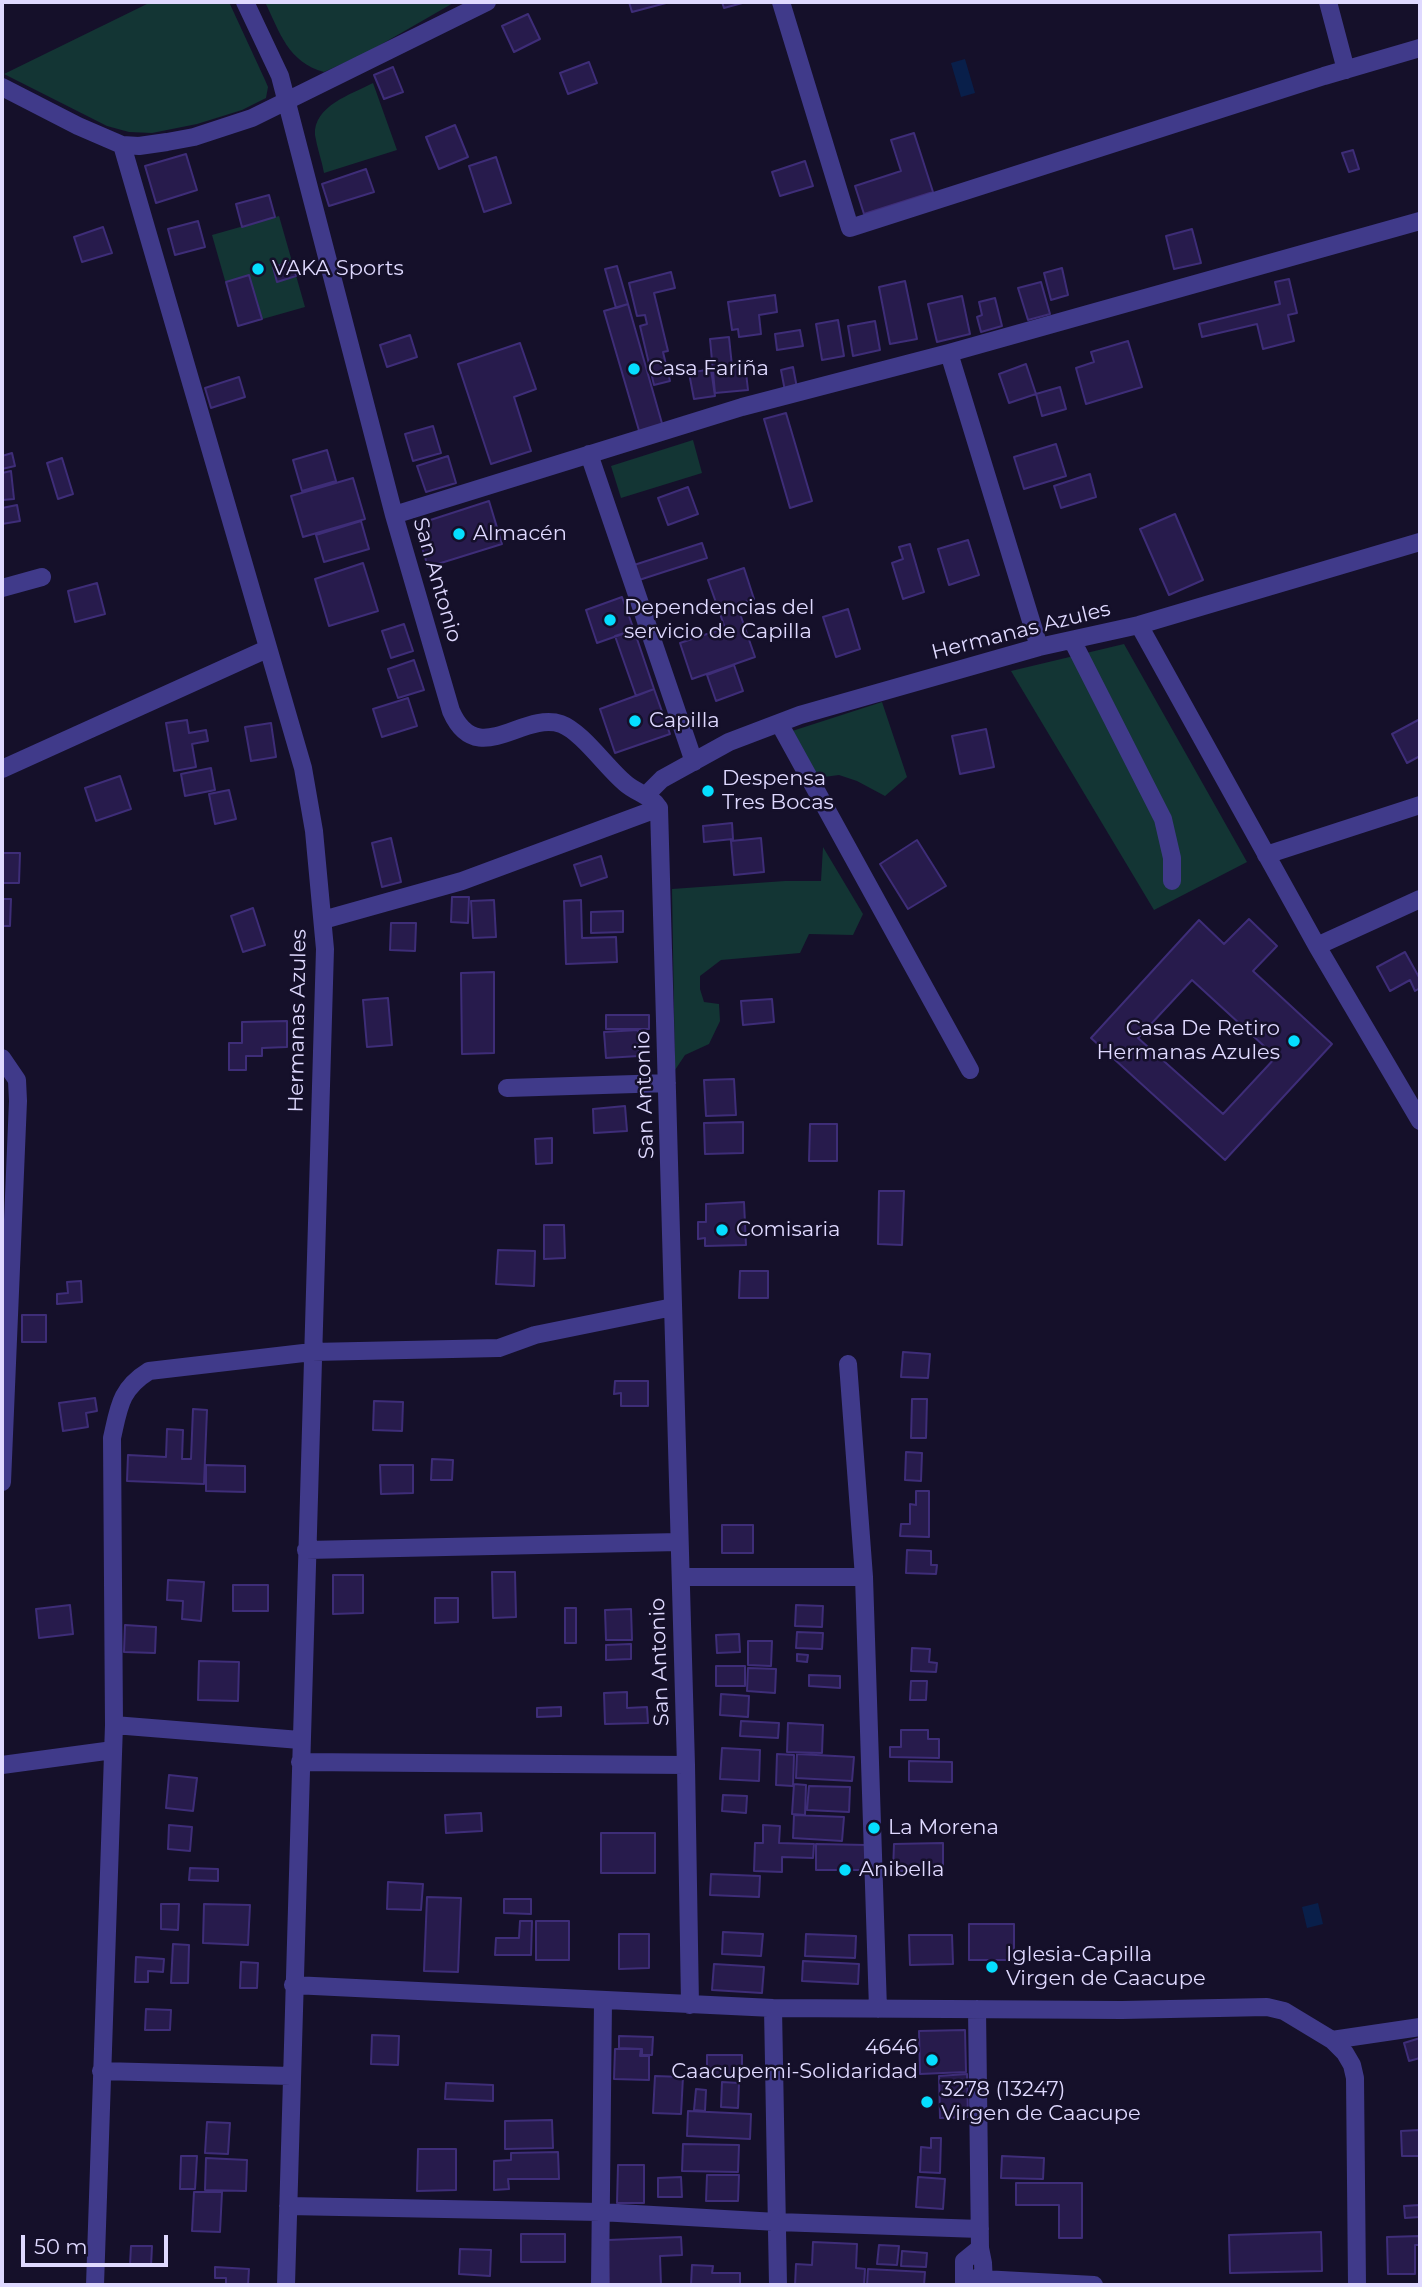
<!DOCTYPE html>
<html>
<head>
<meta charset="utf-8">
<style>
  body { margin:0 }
  #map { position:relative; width:1422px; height:2287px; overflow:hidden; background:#15102a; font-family:Montserrat,sans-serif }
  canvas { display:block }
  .frame { position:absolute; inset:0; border:4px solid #dfd9ff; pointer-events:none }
  .scale { position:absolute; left:21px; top:2235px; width:147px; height:32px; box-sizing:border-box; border:4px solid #dfd9ff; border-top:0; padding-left:9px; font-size:21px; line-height:24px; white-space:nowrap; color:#dfd9ff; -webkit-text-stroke:5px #15102a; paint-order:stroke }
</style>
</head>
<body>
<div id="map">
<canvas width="1422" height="2287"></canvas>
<div class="frame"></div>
<div class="scale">50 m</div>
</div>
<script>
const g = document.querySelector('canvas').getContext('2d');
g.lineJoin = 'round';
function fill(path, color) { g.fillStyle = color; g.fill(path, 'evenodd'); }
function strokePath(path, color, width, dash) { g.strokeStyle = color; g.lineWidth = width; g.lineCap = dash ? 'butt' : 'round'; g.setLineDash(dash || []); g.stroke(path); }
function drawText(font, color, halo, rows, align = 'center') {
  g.font = font + ' Montserrat,sans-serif'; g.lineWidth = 5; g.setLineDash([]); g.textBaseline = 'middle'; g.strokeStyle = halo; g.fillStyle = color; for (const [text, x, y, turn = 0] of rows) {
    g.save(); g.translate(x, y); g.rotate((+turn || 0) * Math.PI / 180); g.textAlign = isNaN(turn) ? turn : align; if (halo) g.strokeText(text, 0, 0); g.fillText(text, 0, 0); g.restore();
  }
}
const green = new Path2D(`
  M151,2H229L265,80L268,87L266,98L242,110L197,124L152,133L129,132L107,126L4,74Z
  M265,2H455L368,52L324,72C288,62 280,33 265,2Z
  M373,83L397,150L324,173C322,161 317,148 315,135C313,106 352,94 373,83Z
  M279,216L305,307L238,326L212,235Z
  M693,440L702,473L621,498L611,466Z
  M1124,644L1247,862L1154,910L1011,671Z
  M882,702L907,777L885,796L857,781L839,775L824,777L808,774L786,733Z
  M823,847L863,914L853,935L809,934L800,953L721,960L700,976V989L704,1002L719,1004L720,1021L709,1044L685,1055L675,1070L672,889L785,881H821Z`);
const water = new Path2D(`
  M965,59L975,93L961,97L951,63Z
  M1318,1903L1323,1924L1307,1928L1302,1907Z`);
const building = new Path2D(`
  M629,2H666V3L632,12Z
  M722,2H746L724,8Z
  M528,14L540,39L514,52L502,26Z
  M589,62L597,83L568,94L560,73Z
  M393,67L403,92L384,99L374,75Z
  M455,125L468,157L439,169L426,137Z
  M914,133L933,192L864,214L855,186L901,171L891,140Z
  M1353,150L1359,169L1349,172L1342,153Z
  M186,154L197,190L156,203L145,166Z
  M496,157L511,203L484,212L469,166Z
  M805,161L813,186L780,196L772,172Z
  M366,169L374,192L329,206L322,184Z
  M269,195L275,217L242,227L236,204Z
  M198,221L205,247L175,255L168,229Z
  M103,227L112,253L82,262L74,237Z
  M1192,229L1201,263L1174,269L1166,236Z
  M292,262L296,276L277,282L273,267Z
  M617,266L628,304L616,308L605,269Z
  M1062,268L1068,295L1051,300L1044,273Z
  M671,272L675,288L654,293L668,351L663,352L670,381L654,385L640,326L647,324L645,315L637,316L629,283Z
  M249,275L262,319L238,326L226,282Z
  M1289,279L1297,313L1288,315L1294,341L1263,349L1257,324L1202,337L1199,324L1280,304L1275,282Z
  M905,281L917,339L890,344L879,287Z
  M1041,282L1050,314L1028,320L1018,288Z
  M775,295L777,312L759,315L761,334L739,337L738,329L732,330L728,302Z
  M962,296L970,334L937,342L928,304Z
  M995,298L1002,326L981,332L977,317L982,315L979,302Z
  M628,304L663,427L640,434L604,311Z
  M838,320L844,356L822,360L816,324Z
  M875,321L880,350L853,356L848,326Z
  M800,330L803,346L777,350L775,334Z
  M410,335L417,357L387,367L380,345Z
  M729,337L732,366L745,364L748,390L715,393L710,339Z
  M1128,341L1142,387L1086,404L1076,368L1094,362L1091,352Z
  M520,343L536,389L514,397L531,451L491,464L458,364Z
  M1026,364L1036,394L1009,403L999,374Z
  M793,367L797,388L785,391L781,370Z
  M711,369L715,396L694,399L689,373Z
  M239,377L245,397L211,408L205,388Z
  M1060,387L1066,409L1042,416L1036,394Z
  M786,413L812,501L790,508L764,419Z
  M433,426L441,453L413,461L405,434Z
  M1056,444L1066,476L1024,489L1014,457Z
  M327,450L336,481L302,491L293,460Z
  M12,453L15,466L2,469V456Z
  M448,456L456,483L426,492L417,466Z
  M62,458L73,494L58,499L47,463Z
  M11,471L14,499L2,500V473Z
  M1090,474L1096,497L1061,508L1054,486Z
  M353,478L365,519L303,537L291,496Z
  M688,487L698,514L668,525L658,498Z
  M489,501L502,544L428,567L415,525Z
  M17,505L20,521L2,524V508Z
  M1175,514L1203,580L1169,595L1140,529Z
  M361,521L369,549L324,562L316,535Z
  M968,540L979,575L949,585L938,549Z
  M702,543L707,558L636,581L631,566Z
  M910,544L924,592L903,599L892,563L903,559L899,547Z
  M363,563L378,611L329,626L315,579Z
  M744,568L754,599L737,605L755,657L692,679L680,643L725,628L708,580Z
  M97,583L105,614L75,622L68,591Z
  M622,597L634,630L597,643L586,610Z
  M848,609L860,649L836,657L823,617Z
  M404,624L413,651L391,658L382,631Z
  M634,630L654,689L636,696L615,636Z
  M414,660L424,690L398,698L388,669Z
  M734,665L743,691L716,701L707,675Z
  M654,689L670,734L615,753L600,709Z
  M408,698L417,726L382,737L373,709Z
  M1420,719V756L1407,763L1392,734Z
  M187,720L189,733L206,730L208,741L192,744L196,767L174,771L166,723Z
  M271,723L276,757L251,761L245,727Z
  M986,729L994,767L960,774L952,736Z
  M211,768L215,790L185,796L181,774Z
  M120,776L131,809L96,821L85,788Z
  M229,790L236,819L215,824L209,794Z
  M732,823L733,839L704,842L703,826Z
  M391,838L401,882L382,887L372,843Z
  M761,838L764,872L734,875L731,841Z
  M917,840L946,886L908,909L880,864Z
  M2,853H20L19,883H2Z
  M601,856L607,877L581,886L574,865Z
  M452,897H469L468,923L451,922Z
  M2,899H11L10,926H2Z
  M494,900L496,937L473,938L471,901Z
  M581,900L582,938L616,937L617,962L566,964L564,901Z
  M253,908L265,945L243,952L231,916Z
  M623,911V932L591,933V912Z
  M1249,919L1277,946L1253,971L1332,1044L1225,1160L1091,1038L1199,920L1224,944ZM1192,980L1276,1057L1223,1114L1138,1038Z
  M391,923H416L415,951L390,950Z
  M1405,952L1420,979V988L1415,991L1410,980L1390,991L1377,967Z
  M494,972V1053L462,1054L461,973Z
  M388,998L392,1045L367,1047L363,1000Z
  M772,999L774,1022L743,1025L741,1001Z
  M606,1015H649V1029H606Z
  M287,1021V1047L262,1048V1056H246V1070H229V1043H242V1022Z
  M638,1030L639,1056L606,1058L604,1032Z
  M734,1079L736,1115L706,1116L704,1080Z
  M625,1106L627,1131L594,1133L593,1109Z
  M743,1122V1153L705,1154L704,1123Z
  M810,1124H837V1161H809Z
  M552,1138V1163L536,1164L535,1139Z
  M879,1191H904L902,1245L878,1244Z
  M744,1202L746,1245L705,1246V1238L698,1239V1222H706V1204Z
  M544,1225H564L565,1258L544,1259Z
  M498,1250L535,1251L534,1286L496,1284Z
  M740,1271H768V1298H739Z
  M81,1281L82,1302L57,1304V1294L68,1293L67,1282Z
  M22,1315H46V1342H22Z
  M903,1352L930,1354L928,1378L901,1377Z
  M615,1381H648V1406H621V1393L614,1394Z
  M95,1398L97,1411L86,1413L88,1427L63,1431L59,1403Z
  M912,1399H927L926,1438H911Z
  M374,1401L403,1402L402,1431L373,1430Z
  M193,1409L207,1410L204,1484L127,1481L128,1455L166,1457L167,1429L183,1430L182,1459H191Z
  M906,1452L922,1453L921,1481L905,1480Z
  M432,1459L453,1460L452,1480H431Z
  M206,1465L245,1466V1492L206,1491Z
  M380,1465H413V1493L381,1494Z
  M916,1491H929V1537L900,1536L901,1524H910V1504L916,1505Z
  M722,1525H753V1553H722Z
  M907,1550L931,1551V1565H937L936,1574L906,1573Z
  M492,1572H515L516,1617L493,1618Z
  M333,1575H363V1613L333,1614Z
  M168,1580L204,1582L201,1621L182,1619L183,1601L167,1600Z
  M233,1585H268V1611H233Z
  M435,1598H458V1622L435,1623Z
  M70,1605L73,1634L39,1638L36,1609Z
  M796,1605L823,1606L822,1627L795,1626Z
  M565,1608H576V1643H565Z
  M631,1609L632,1640H606L605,1610Z
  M125,1625L156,1627L155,1653L124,1652Z
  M797,1632L823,1633L822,1649L796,1648Z
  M739,1634L740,1652L717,1653L716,1635Z
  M748,1641H772L771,1666L748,1665Z
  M631,1644V1659L606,1660V1645Z
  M912,1648L930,1649L929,1662L937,1663L936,1672L911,1671Z
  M797,1654L808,1655L807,1662L797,1661Z
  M199,1661L239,1662L238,1701L198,1700Z
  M716,1666H745V1686H716Z
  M748,1668L776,1669L775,1693L747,1691Z
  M809,1675L840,1676V1688L809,1686Z
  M911,1681H927L926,1700H910Z
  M627,1692V1708L647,1707L648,1723L605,1724L604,1693Z
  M721,1694L749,1696L748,1717L720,1715Z
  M561,1707V1716L537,1717V1708Z
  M741,1721L779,1723L778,1738L740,1736Z
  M788,1723L823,1725L822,1753L787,1752Z
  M901,1730H928V1739H939V1758L890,1757V1747H901Z
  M722,1748L760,1750L759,1781L720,1779Z
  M777,1754L794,1755L793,1786L776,1785Z
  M797,1754L854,1757L852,1781L796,1778Z
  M909,1761L952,1762V1782L909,1781Z
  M169,1775L197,1778L193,1811L166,1808Z
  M794,1784L806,1785L805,1815L792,1814Z
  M809,1786L850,1787L849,1812L807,1810Z
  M723,1795L747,1796L746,1813L722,1811Z
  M481,1813L482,1831L446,1833L445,1815Z
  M794,1815L844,1817L842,1841L793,1838Z
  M169,1825L192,1827L190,1851L168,1849Z
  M763,1825L780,1826L779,1843L814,1844L813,1858L782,1857V1872L754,1871L755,1843H763Z
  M601,1833H655V1873H601Z
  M943,1843V1871H893L894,1844Z
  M816,1844L867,1845L866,1870H816Z
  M190,1868L218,1869V1881L189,1880Z
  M711,1874L760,1876L759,1897L710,1895Z
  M388,1882L423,1884L421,1910L387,1909Z
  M427,1897L461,1898L458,1972L424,1971Z
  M504,1899H531V1914L504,1913Z
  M161,1904H179L178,1930L161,1929Z
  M204,1904L250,1905L248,1945L203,1943Z
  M520,1921H532L531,1955H495L496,1938H519Z
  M536,1921H569V1960H536Z
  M969,1924H1014V1960H969Z
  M723,1932L763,1934L761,1956L722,1954Z
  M619,1934H649V1968L619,1969Z
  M806,1934L856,1936L855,1958L805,1956Z
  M909,1935H952L953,1964L910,1965Z
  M173,1944L189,1945L188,1983H171Z
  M136,1957L164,1959L163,1972L148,1971V1982H135Z
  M803,1961L859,1964L858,1984L802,1981Z
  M241,1962L258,1963L257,1988H240Z
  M714,1964L764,1967L762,1993L712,1990Z
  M146,2009L171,2010L170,2030H145Z
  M965,2030L966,2072L920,2074L919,2031Z
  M372,2035L399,2036L398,2065L371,2064Z
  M619,2036L653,2037L652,2055H642V2049L619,2048Z
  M1420,2038V2058L1409,2061L1404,2043Z
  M615,2049H641L640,2056H649V2080L614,2079Z
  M707,2055H742V2077H707Z
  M967,2074L968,2117L940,2118L939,2076Z
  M655,2076L683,2077L681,2114L653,2113Z
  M722,2082L739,2083L738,2108L721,2107Z
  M446,2083L493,2085V2101L445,2099Z
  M696,2089L706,2090L705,2111L694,2110Z
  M688,2111L751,2114L750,2139L687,2136Z
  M552,2120L553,2148L505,2149V2121Z
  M207,2122L230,2123L228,2154L205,2153Z
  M1420,2130V2156H1402L1401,2131Z
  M931,2138H941L940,2173L920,2172L921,2147L931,2148Z
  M683,2144L739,2145L738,2172L682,2171Z
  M418,2149H456V2190L417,2191Z
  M558,2152L559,2179H508L509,2189L494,2190V2161L511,2160V2153Z
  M181,2156H197L195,2189H180Z
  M1002,2156L1044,2158L1043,2179L1001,2178Z
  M206,2158L247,2160L246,2191L205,2190Z
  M618,2165H644V2203H617Z
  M707,2175H739L738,2201H706Z
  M681,2177L682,2197H658V2178Z
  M918,2177L945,2179L943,2209L916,2207Z
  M1016,2183H1082V2238H1059V2205H1016Z
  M194,2192H222L220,2232L192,2231Z
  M1420,2205V2217L1405,2218L1404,2206Z
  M1321,2232L1322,2271L1230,2273L1229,2235Z
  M521,2234H565V2262H521Z
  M1420,2236V2245H1415V2274H1388L1387,2237Z
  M681,2237L682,2255L660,2256L661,2285H609L608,2240Z
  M813,2242L857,2244L856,2268L865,2269L864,2285H795L796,2264L812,2265Z
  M879,2245L899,2246L897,2265L877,2264Z
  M131,2246H152L151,2266L130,2265Z
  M460,2249L491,2250L490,2276L459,2274Z
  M902,2251L927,2253L926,2267L901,2266Z
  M692,2265L713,2266L712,2273H740V2285H691Z
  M215,2267L249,2269L248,2285H226V2278H215Z
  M868,2269L925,2272L924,2285H867Z`);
const minor = new Path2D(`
  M245,2L280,76L394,515L451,711C477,770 522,711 561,724C581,731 607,768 625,783C636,793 651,795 659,808L686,1765L690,2005
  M781,2L850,228L1324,76L1420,48
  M1328,2L1346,70
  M2,87L78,126L122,145L139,146L167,142L194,137L252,118L487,2
  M122,145L303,768L314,831L325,949L286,2285
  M949,353L1039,647
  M589,454L694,762
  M394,515L742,407L949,353L1420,221
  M2,588L42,577
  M1139,625L1317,946L1420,1121
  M1072,640L1163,819L1172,858V881
  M779,723L970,1070
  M2,769L267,649
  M646,795L662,779L729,742L800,715L1039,647L1139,625L1420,542
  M1266,855L1420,805
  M323,920L462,881L659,808
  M1317,946L1420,899
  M2,1058L17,1080L18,1101L2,1482
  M507,1088L667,1083
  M848,1364L864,1577L878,2009
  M306,1550L679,1542
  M681,1577H864
  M114,1725L300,1740
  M300,1762L686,1765
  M2,1765L113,1750
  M293,1985L773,2008L1122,2010L1267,2007L1284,2011L1332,2040L1345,2053L1352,2065L1355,2078L1357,2285
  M773,2008L778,2285
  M977,2009L980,2248L983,2263L984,2285
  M1332,2040L1420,2027
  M101,2071L291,2076
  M288,2206L600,2212L777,2222L980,2229
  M964,2278L1094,2285
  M95,2285L114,1725L112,1438C119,1407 120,1389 149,1371L312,1352L499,1348L535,1335L673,1307
  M600,2285L603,2001
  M964,2285V2261L980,2248`);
const markers = [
  [258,269,7,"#05deff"],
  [634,369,7,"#05deff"],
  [459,534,7,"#05deff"],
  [610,620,7,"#05deff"],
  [635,721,7,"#05deff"],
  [708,791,7,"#05deff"],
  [1294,1041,7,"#05deff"],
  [722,1230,7,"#05deff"],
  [874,1828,7,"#05deff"],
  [845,1870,7,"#05deff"],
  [992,1967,7,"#05deff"],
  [932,2060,7,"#05deff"],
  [927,2102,7,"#05deff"]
];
const poiNames = [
  ["VAKA Sports",272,269],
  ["Casa Fariña",648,369],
  ["Almacén",473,534],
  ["Dependencias del",624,608],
  ["servicio de Capilla",624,632],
  ["Capilla",649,721],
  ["Despensa",722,779],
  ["Tres Bocas",722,803],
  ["Casa De Retiro",1280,1029,"right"],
  ["Hermanas Azules",1280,1053,"right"],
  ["Comisaria",736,1230],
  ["La Morena",888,1828],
  ["Anibella",859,1870],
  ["Iglesia-Capilla",1006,1955],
  ["Virgen de Caacupe",1006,1979],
  ["4646",918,2048,"right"],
  ["Caacupemi-Solidaridad",918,2072,"right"],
  ["3278 (13247)",941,2090],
  ["Virgen de Caacupe",941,2114]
];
const streetNames = [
  ["San Antonio",437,580,74],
  ["Hermanas Azules",1021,631,-14],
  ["Hermanas Azules",298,1021,-89],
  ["San Antonio",645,1095,-92],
  ["San Antonio",660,1662,-92]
];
fill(green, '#133534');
fill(water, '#091f4a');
fill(building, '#271b4c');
strokePath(building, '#3e2d78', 2);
strokePath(minor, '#403a8a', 18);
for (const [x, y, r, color] of markers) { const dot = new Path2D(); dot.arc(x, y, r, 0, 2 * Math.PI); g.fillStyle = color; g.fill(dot); strokePath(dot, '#15102a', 2.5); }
drawText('21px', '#dfd9ff', '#15102a', poiNames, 'left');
drawText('21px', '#dfd9ff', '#15102a', streetNames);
</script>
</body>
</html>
